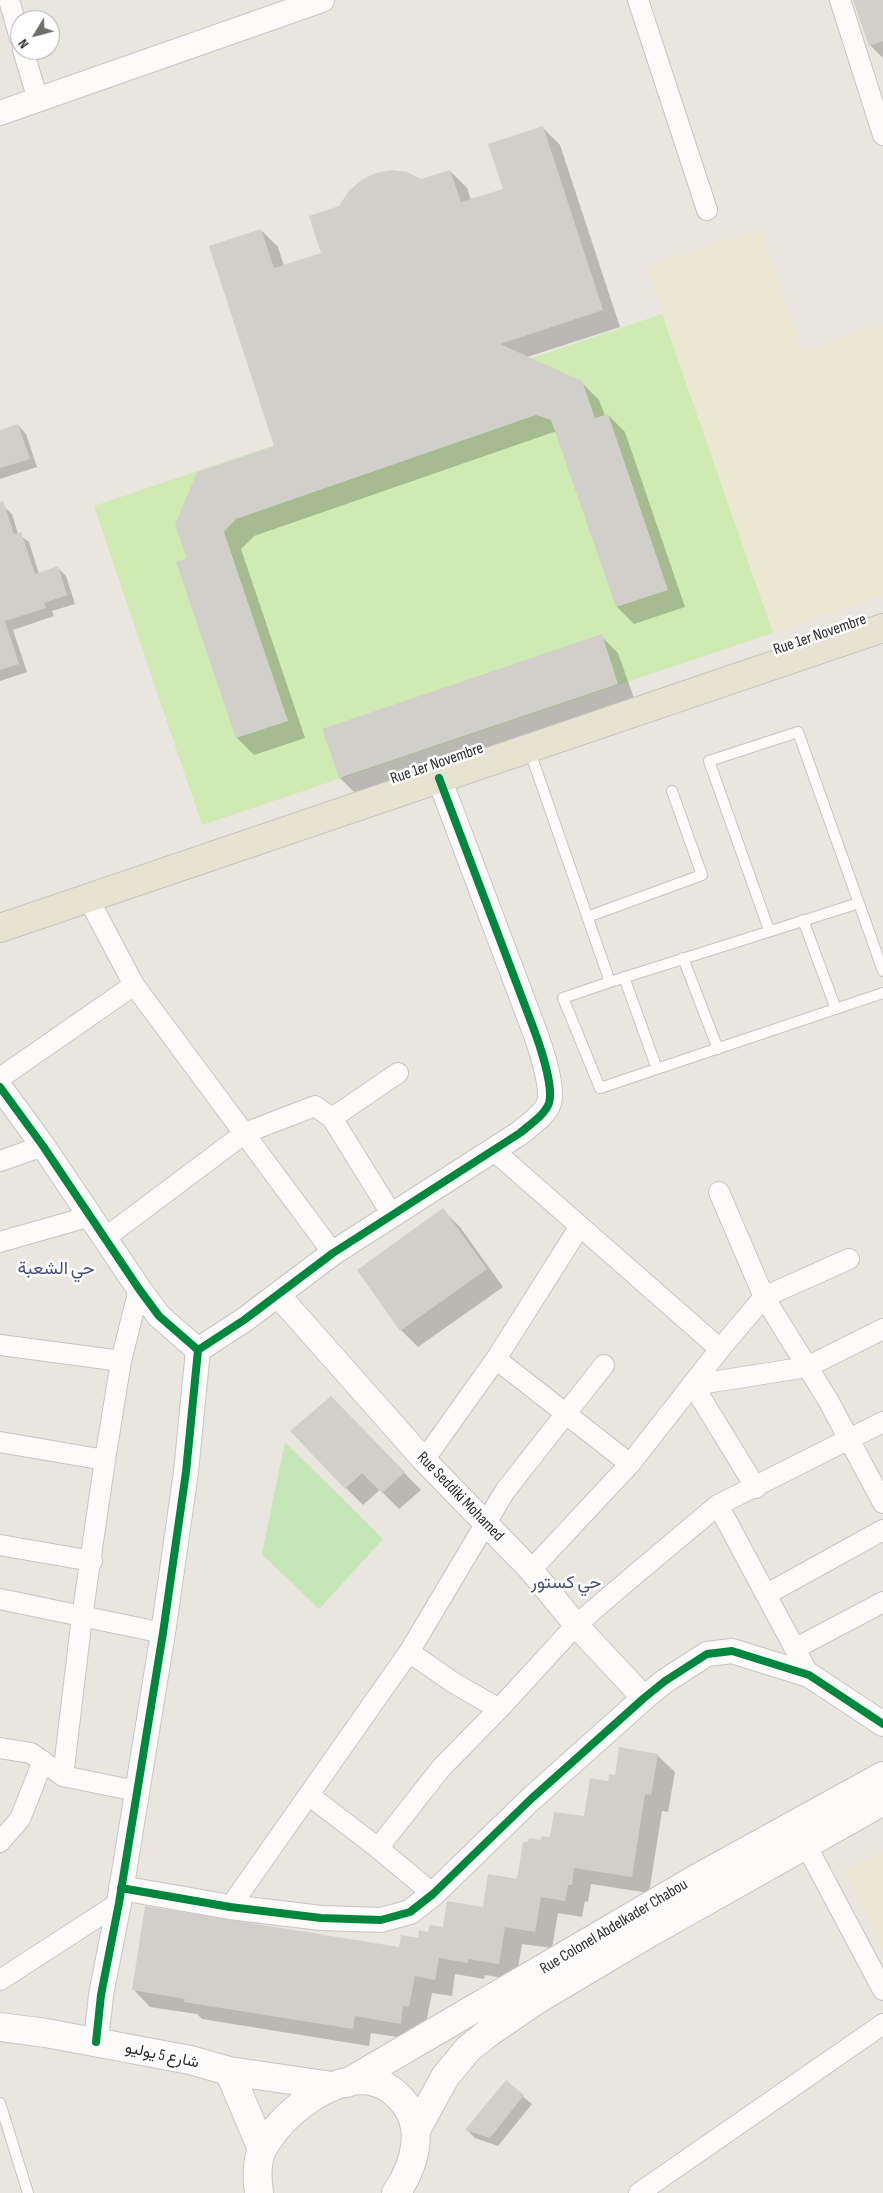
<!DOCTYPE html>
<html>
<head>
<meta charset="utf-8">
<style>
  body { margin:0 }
  #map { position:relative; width:883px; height:2193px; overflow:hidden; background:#e9e6df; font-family:"Sofia Sans Condensed",sans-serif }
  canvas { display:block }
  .north { position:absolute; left:10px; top:10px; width:50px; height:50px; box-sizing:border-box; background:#fff; border:1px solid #aaa; border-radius:50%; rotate:233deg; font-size:14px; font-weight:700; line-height:20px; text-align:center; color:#2a2a2a }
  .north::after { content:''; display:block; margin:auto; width:18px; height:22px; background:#6d6c69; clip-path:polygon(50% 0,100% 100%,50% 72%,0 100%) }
</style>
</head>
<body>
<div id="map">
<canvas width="883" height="2193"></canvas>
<div class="north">N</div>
</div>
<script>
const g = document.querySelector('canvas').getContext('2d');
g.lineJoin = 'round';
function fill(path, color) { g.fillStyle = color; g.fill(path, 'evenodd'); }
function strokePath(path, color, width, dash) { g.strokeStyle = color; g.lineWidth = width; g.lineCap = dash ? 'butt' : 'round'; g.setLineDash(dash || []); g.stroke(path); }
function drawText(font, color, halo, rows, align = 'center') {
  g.font = font + ' "Sofia Sans Condensed",Vazirmatn,sans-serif'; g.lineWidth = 5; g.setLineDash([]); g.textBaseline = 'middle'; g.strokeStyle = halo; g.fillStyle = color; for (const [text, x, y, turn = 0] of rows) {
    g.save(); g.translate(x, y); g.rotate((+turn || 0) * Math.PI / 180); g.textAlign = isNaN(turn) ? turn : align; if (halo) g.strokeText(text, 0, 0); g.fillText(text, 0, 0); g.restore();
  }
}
const education = new Path2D(`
  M760,229L802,352L883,324V595L773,633L647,267Z
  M883,1851V1948L844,1871Z`);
const green = new Path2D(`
  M285,1442L383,1539L319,1609L262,1554Z`);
const pitch = new Path2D(`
  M662,314L773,633L202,825L94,506Z`);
const shadow = new Path2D(`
  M854,0H883V58L870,45Z
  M543,128L560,145L620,327L527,357L581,382L599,400L605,416L608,415L625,432L685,607L634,624L617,607L557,433L554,432L254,536L241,549L305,738L254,755L237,738L178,563L189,559L276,446L261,230L278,247L284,266L322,254L421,181L450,171L467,188L471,200L505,189Z
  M18,425L26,434L37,467L0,479V431Z
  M3,506L12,514L18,534L29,542L39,574L58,568L66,576L75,604L52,611L54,616L13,630L27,672L0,681V507Z
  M601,636L618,653L635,701L357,795L340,778Z
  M443,1210L460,1227L503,1287L418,1347L401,1330Z
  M348,1415L421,1490L399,1509L380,1490L363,1505L346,1488Z
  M657,1755L675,1772L668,1812L662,1811L649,1893L591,1884L588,1902L585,1901L582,1917L558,1913L552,1948L522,1944L516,1980L485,1975L484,1979L455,1974L452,1996L432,1993L426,2023L420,2022L418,2040L371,2033L369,2046L202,2019L197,2014L150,2007L133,1989L400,1948L444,1929L484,1908L518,1880L542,1841L585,1818L609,1783L616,1777Z
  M506,2082L532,2104L498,2146L475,2138L467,2130Z`);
const building = new Path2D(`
  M853,0H883V41L869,46Z
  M543,126L603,310L500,344L582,381L595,418L608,414L668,590L616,607L551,420L536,415L236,519L224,532L288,721L236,738L176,562L187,558L175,525L197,472L274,446L209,246L261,229L274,268L321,253L309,216L339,206L348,192L361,180L376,173L391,170L407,172L421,179L450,170L461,202L503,189L488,144Z
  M18,424L30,459L0,468V430Z
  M3,501L14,534L21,532L35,574L58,566L67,595L44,603L46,608L5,621L19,664L0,670V502Z
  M602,634L618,684L339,778L322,729Z
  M443,1208L487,1269L400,1331L357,1270Z
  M331,1396L405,1472L382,1493L362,1473L345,1489L290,1431Z
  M619,1747L658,1754L651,1795L645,1794L632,1877L574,1868L572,1885H568L565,1901L541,1897L535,1932L505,1927L499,1964L468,1959V1963L439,1958L435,1980L415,1976L409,2007L403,2006L401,2024L355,2016L353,2029L184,2002L185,1999L132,1990L145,1906L399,1947L401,1935L418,1938L419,1930L428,1932L430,1925L443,1927L447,1901L483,1907L488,1874L517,1879L523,1842H528L529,1838L541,1840L542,1836L550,1837L554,1812L584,1816L590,1778L608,1781L609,1774L615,1775Z
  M506,2080L524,2095L490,2138L465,2130Z`);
const service = new Path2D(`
  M529,749L610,982L563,998L600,1088L883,993
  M587,917L702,875L672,791
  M803,920L836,1009
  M769,930L709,761L798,732L883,971
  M683,958L718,1049
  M624,977L657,1069
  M610,982L859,903
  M0,2103L28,2193`);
const minor = new Path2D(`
  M9,0L20,38
  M638,0L707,210
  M840,0L883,135
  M23,50L38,100
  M88,898L134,985L333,1253
  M0,1078L134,985
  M332,1118L398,1073
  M492,1149L720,1349L630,1464L531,1570
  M0,1161L43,1146
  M719,1192L764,1297L849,1259
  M105,1238L245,1133L315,1106L332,1118L392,1215
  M0,1242L91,1216
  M0,1345L121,1361
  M720,1349L764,1297L828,1400L883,1503
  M496,1359L630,1464
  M0,1442L105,1460
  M424,1460L496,1359L580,1226
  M756,1488L693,1385L807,1367L883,1329
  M718,1505L809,1675
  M0,1545L92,1561
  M767,1594L883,1530
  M0,1599L163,1633
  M796,1648L883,1602
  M409,1652L454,1683L499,1709
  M0,1748L31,1753L63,1776L136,1791
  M63,1776L82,1617L105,1460L121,1361L139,1289
  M310,1796L378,1848
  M0,1842L20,1819L43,1761
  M806,1845L883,1990
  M433,1894L378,1848L442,1767L499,1709L576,1625L638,1572L718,1505L883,1422
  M230,1907L409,1652L505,1491L604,1365
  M0,1980L119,1903
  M639,2193L883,2024`);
const tertiary = new Path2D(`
  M0,113L322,0
  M0,1087L43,1146L139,1289L159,1316L198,1350L186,1472L163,1633L119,1903L101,1995L96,2042
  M278,1295L424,1460L531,1570L576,1625L644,1698
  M198,1350L244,1320L333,1253L520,1133C529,1125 545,1115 549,1103C554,1086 539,1043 533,1027L439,778
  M121,1888L230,1907L321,1918L381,1920L410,1912L433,1894L531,1799L644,1698L665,1681L707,1654L732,1651L809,1675L883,1724`);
const secondary = new Path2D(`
  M0,2027L46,2033L190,2060L229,2071L332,2086
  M229,2071L262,2149
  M347,2083L696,1879L883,1776
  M416,2130L445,2077L468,2049L488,2033L538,1999L642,1937L883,1801
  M259,2193C257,2179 256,2161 263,2148C281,2114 331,2075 371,2081C381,2083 391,2089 398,2096C427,2123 416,2164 396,2193`);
const primary = new Path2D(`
  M0,928L883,628`);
const cycleway = new Path2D(`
  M0,1087L43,1146L139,1289L159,1316L198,1350L186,1472L163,1633L119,1903L101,1995L96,2042
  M198,1350L244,1320L333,1253L520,1133C529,1125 545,1115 549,1103C554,1086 539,1043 533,1027L439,778
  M121,1888L230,1907L321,1918L381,1920L410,1912L433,1894L531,1799L644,1698L665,1681L707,1654L732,1651L809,1675L883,1724`);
const streetNames = [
  ["Rue 1er Novembre",820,635,-19],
  ["Rue 1er Novembre",437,764,-19],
  ["Rue Seddiki Mohamed",460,1497,46],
  ["Rue Colonel Abdelkader Chabou",614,1927,-31],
  ["شارع 5 يوليو",162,2056,12]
];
const neighbourhoodNames = [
  ["حي الشعبة",56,1269],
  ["حي كستور",566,1583]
];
fill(education, '#ece7d3');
fill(green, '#c5e6b6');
fill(pitch, '#d0eab4');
fill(shadow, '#0003');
fill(building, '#d1cfca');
strokePath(service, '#c6c5c5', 12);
strokePath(minor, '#c6c5c5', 22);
strokePath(tertiary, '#c6c5c5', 26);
strokePath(secondary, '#c6c5c5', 30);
strokePath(primary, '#c4c4c1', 30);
strokePath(service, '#fcfbfa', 10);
strokePath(minor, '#fcfbfa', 20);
strokePath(tertiary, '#fcfbfa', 24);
strokePath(secondary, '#fcfbfa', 28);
strokePath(primary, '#e6e3d2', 28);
strokePath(cycleway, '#00873e', 8);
drawText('16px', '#2a2a2a', '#fff', streetNames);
drawText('18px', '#484c7c', '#fff', neighbourhoodNames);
</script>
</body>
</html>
